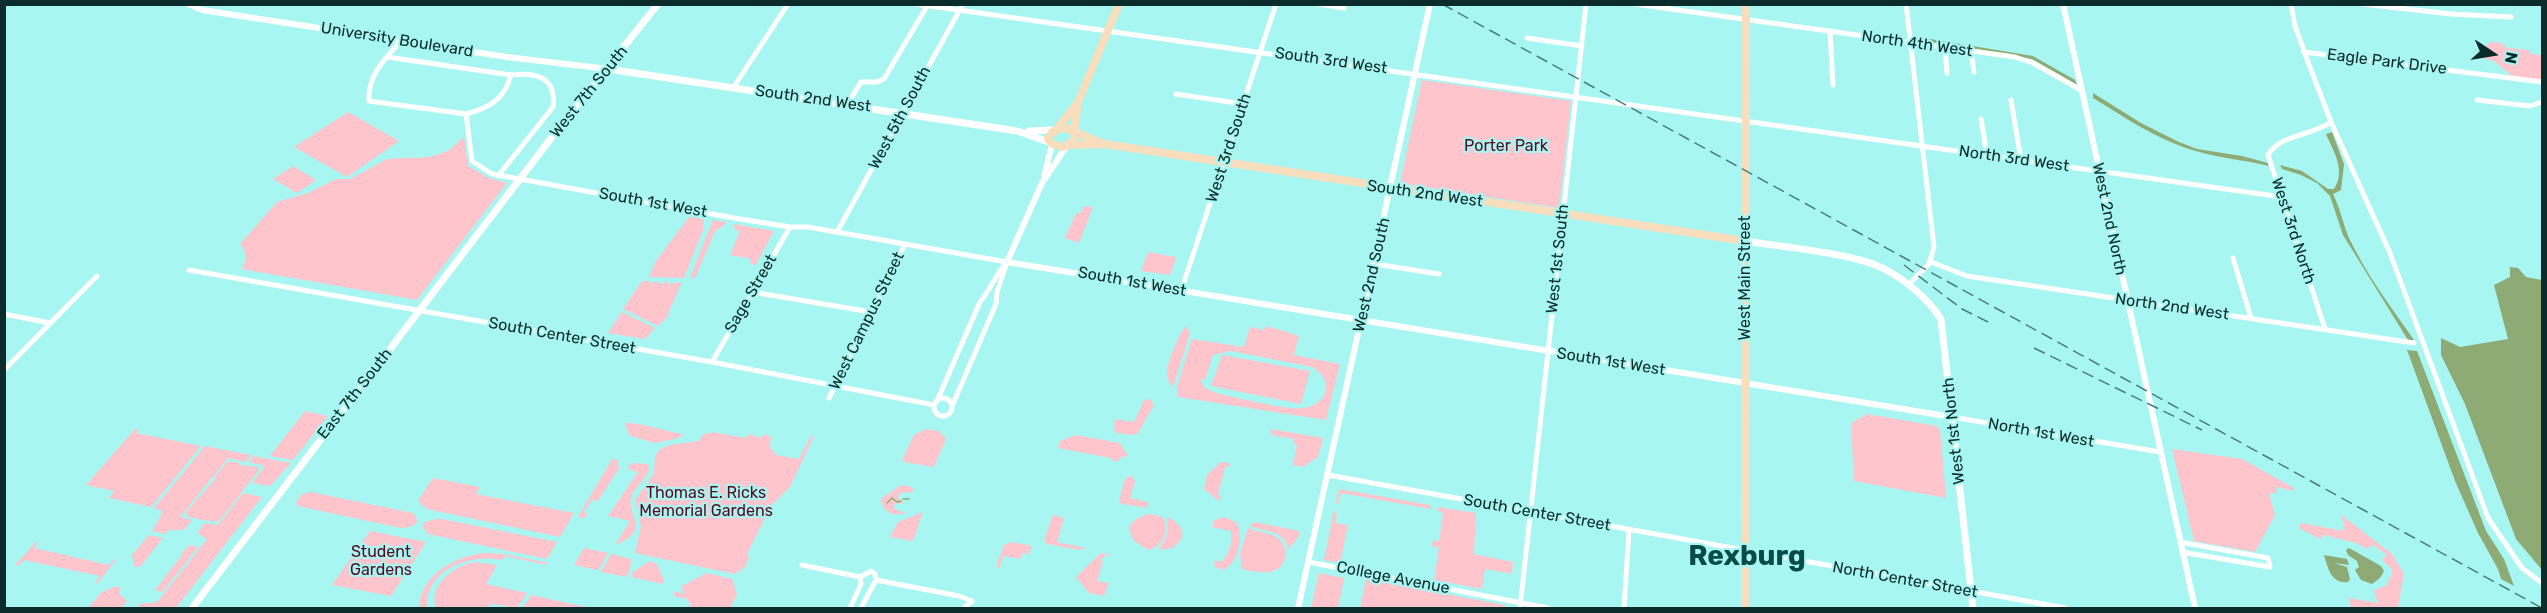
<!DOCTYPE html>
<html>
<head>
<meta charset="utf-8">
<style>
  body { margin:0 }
  #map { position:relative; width:2547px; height:613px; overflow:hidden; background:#a8f6f1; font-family:Rubik,sans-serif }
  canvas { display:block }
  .frame { position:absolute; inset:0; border:6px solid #0b2c2b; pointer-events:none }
  .north { position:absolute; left:2463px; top:24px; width:60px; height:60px; -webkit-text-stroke:4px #a8f6f1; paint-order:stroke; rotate:102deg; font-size:16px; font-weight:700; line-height:24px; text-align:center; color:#0b2c2b }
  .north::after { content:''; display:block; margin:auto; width:21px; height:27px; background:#0b2c2b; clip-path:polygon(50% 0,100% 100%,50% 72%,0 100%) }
</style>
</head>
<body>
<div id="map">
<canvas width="2547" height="613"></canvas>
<div class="frame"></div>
<div class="north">N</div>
</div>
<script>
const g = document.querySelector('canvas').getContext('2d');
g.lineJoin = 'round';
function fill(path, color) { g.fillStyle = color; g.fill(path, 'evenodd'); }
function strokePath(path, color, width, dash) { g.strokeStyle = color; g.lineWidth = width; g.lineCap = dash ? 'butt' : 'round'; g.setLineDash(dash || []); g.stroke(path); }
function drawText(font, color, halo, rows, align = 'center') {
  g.font = font + ' Rubik,sans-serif'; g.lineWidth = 4.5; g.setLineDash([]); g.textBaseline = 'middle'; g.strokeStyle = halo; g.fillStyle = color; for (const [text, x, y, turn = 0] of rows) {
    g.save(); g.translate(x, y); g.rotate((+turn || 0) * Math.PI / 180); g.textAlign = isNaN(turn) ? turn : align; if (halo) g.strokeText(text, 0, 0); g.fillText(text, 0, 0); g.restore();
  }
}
const green = new Path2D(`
  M2490,42L2502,43L2507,48L2530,50V54L2542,55V80L2513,77L2494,61L2482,58V51Z
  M1422,80L1571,101L1559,208L1400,183Z
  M348,112L399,141L347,177L294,147Z
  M464,137L468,166L489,178L507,183L417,300L242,269C247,259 247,252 240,244L277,202L308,193L336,179H350L387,159L429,157L448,151Z
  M293,166L316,180L297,193L273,179Z
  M1084,206L1093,207L1079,243L1065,238L1076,213H1081Z
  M689,217L704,219L703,230L684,278L649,277L656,261Z
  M713,220L727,222L720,229H716L695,278H690Z
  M734,224L774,231L755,266L750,262L751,259L730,255L740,231L735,230Z
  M1148,252L1176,257L1170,275L1141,271Z
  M642,281H650L649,283L659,281L658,283L664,284L665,281H668V284L682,282L668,313L669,315L658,326L623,309Z
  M622,312L655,328L645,339L608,333Z
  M1186,326L1190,334L1173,387C1170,384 1167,379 1167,374C1167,363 1179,333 1186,326Z
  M1267,326L1299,336L1294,355L1340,364L1326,420L1178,397L1177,387L1192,339L1244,347L1250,327L1263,330ZM1231,351L1312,367C1334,379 1329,404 1304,408C1288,411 1235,397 1216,393L1205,388L1200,379L1205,380L1213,355Z
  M1222,355L1310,371L1301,404L1211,386Z
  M1150,399L1154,405L1138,433L1133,435L1117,433L1114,429L1115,419L1134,422L1144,400Z
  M305,411L328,416L293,460L270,456Z
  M1867,414L1937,426L1940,430L1946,498L1854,481L1851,423Z
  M624,423C645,423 663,431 683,434L679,438L655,443L630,436Z
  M135,429H139L136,433L201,446L151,507L109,498L114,491L86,485Z
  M926,429L939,431L946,439L934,467L904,462L902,460L914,435Z
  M1271,429L1323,438L1318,457L1303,467L1293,465L1297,445L1293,444L1294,439L1271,435Z
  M712,432L746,438L749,434L760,438L764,434L771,437L770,447L776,455L799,459L811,436H814L790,487L771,506L747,554L749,558L745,567L735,574L635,553L641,526L636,505V499L654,473L655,456L660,449L669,445L699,441L704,433L710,434Z
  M1076,435L1120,443L1128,456L1119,458L1118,462L1111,460V458L1058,448L1060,441Z
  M205,446L251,455L245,462L228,458L180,517L192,520L184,530H169L166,534L152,531L162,514L161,510L154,508Z
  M2172,449L2242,459L2294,488V491L2276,487L2277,493H2269L2275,515L2255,552L2194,541Z
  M253,456L291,463L270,486L252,483L265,466L248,462Z
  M612,459L619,460L616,465L620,466L619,468L598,501L592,500L584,512L587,514L585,518L578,517Z
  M230,461L240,463V465L259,467L257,469L259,470L219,521C214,523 194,518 186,516L188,514L185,513L216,478L214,477L226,463Z
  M1221,462L1230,463L1229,467H1225L1218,495L1221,496L1219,501L1204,489L1207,475Z
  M631,463L648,464L649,470C645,481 634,487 631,498C627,516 652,531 615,545L630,521L608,516L638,472L628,469Z
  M1131,475L1135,481L1130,498L1148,502V508L1122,504L1119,501L1125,479Z
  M433,478L480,487L476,494L574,513L560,537L427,509L418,501Z
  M901,485L912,487L914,492L900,493L898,497L904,504L895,503L893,508L907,514H891L883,507L881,499Z
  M1339,489L1430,505L1431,509L1341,493L1339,503L1336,504Z
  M311,492L413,513L418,521L411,527L401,528L297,506L296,502L302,494Z
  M243,493L262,497L176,608H137L140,604L157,602L207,539L197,533L205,523L218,525Z
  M1437,507L1476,513L1474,554L1513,562L1512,574L1485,569L1482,589L1434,580L1439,548L1432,546L1433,540L1439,541L1443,513L1437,510Z
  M1334,510L1337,514L1335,523L1348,525L1340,563L1324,560Z
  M923,512L913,541L890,537L898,522Z
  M1150,514L1163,517C1169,530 1164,547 1148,550L1134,541L1129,530C1131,520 1140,516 1150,514Z
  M2340,514L2392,554L2404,574L2398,608H2351L2349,598L2378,603L2374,590L2386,586L2392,574L2391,568L2382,560L2387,555L2373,545L2367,549L2356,543L2324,535L2320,539L2299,528L2301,523L2344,531L2343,525H2345Z
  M1053,515L1064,518L1057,542L1086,548L1080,550L1047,544L1044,540Z
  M1167,517C1176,521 1184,527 1182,538L1173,548L1159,550L1168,533Z
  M1225,517L1237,523C1243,537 1239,563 1223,570L1215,567L1214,561H1223C1229,551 1233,542 1231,531L1212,527L1214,520Z
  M437,519H442L557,542L547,559L428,534L422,526L425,522Z
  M1255,522L1299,531V536L1289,549C1282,529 1266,532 1249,526Z
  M1248,528C1265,535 1283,531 1286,554C1281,578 1261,573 1242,569L1240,554Z
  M370,531L426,542L391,596L332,585Z
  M149,535L163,538L140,567L134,566L132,555Z
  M36,542H39L34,548L109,565L115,559H117L97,584L95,583L100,576L24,560L18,566L15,565Z
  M1012,542L1032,546L1029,554L1023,553L1020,559L1004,556L999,568L996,567L1004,545Z
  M190,545L198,547L162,592L155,590L183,554L181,553Z
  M584,548L608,553L598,570L574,565Z
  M483,553L504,554L548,563L547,565L505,556L503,560C471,553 424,569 427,608H419C420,576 453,557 483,553Z
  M1101,553L1117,556L1106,555L1100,560L1103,561L1097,581L1109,583L1104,596L1089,593L1076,577Z
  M611,554L631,559L630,570L626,577L601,572Z
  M650,561L657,564L664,581L663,584L631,577L633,572Z
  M474,562L497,565L486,584L527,593L517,608L492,604L486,608H436C428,585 454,566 474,562Z
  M707,573L732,579L737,594L730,608H691L689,607L691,603L687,602L688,599L673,596L675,591L683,594L682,586Z
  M1319,573L1344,578L1338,608H1311Z
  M1366,579L1505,605V608H1360Z
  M114,587H121L119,594L127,601L121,608H88L102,592Z
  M531,595L591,608H523Z`);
const water = new Path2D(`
  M1918,37L2033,56L2075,80L2077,85L2032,59L1919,40Z
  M2093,93L2141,123L2179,142L2197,149L2242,156L2268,163L2269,166C2245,160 2219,158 2196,151C2159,141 2126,118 2093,98Z
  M2332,132L2344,164L2341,190L2333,194C2340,208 2343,224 2349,238C2366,274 2391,307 2414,340H2408L2343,235L2330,196L2317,183L2301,175L2282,169L2280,165L2302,171L2328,189H2334C2346,171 2334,152 2326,134Z
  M2510,267L2518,268L2526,277L2542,280V570L2516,539L2465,404L2441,355V338L2460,347L2508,339L2494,285L2510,277Z
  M2407,350L2417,351L2486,531L2504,559L2514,586L2501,579L2498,569L2478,533L2455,481Z
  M2349,548L2381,566L2384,571L2380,578L2372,584L2361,580L2355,570L2359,567L2357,561L2348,555L2346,550Z
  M2324,555L2347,559L2349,565L2334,563L2347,567L2350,579L2348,582C2331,584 2328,568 2324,555Z`);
const stream = new Path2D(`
  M903,499H909
  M887,503L892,498L897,502L901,501`);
const minor = new Path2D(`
  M916,4L2282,197
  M1318,4L1344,8
  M1635,4L2015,57L2033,63L2081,90
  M1906,4L1934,247L1929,264L1908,285
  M2291,4L2295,26L2308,62L2331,122L2390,253L2488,518L2522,568L2542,583
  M2363,4L2451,14L2511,17
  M1830,32L1833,85
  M1527,38L1582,46
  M401,41C385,58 367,76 369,101L466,114L472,161L492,174L734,218L790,227H808L1007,262
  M1945,47L1947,73
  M1971,51L1974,72
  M2304,52L2542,82
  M387,57L511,75C536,72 557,77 553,107L498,176
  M733,88L788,4
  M1176,94L1243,104
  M2011,100L2021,160
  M2477,100L2530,106L2542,102
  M848,103L861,82H877L884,79L927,6
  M466,114C489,108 505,99 511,75
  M1981,119L1987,155
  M837,232L963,4
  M2233,258L2251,318
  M1931,262L1967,276L2414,343
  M1375,264L1439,274
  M189,270L712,362L934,405
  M1181,291L1276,4
  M752,292L871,312
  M4,314L50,323
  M2325,329L2268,155C2280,134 2312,136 2331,122
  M712,362L790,227
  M4,370L97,276
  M934 407a9 9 0 1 1 18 0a9 9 0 1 1-18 0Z
  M829,398L905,244
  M937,401L980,302C991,289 996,273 1007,262L997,292L996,304L953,404
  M1952,417L2160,452
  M1328,475L2065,608
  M2180,542L2268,558L2270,567L2182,552
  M1308,562L1548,608
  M802,565L860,577
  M876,580L959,596L972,601
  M850,608L861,584L860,577L871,571L875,574L876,580L861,608
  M964,608L972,601
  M1520,608L1586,4
  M1624,608L1629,530`);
const tertiary = new Path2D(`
  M188,4L202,10L507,57L608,69
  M2063,4L2195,608
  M1066,147L1042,183L1007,262L1952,417
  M1044,177L1052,144
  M1298,608L1430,4`);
const secondary = new Path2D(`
  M608,69L1017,131L1049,142
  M1029,131L1053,130
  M1745,241C1781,247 1856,253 1886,270C1907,281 1928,299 1941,319L1973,608
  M192,608L558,129L658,4`);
const primary = new Path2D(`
  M1064,127L1075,132L1074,141L1063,147L1052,144L1048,139L1051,133Z
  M1057,129L1076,105
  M1074,131L1078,102L1119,4
  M1075,132L1104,144
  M1069,145L1105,144L1745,241
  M1745,608L1746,4`);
const rail = new Path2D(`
  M1442,4L2542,608
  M1904,265L1962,309L1988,322
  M2034,348L2202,430`);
const streetNames = [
  ["University Boulevard",397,40,9],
  ["North 4th West",1917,44,8],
  ["South 3rd West",1331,61,8],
  ["Eagle Park Drive",2387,62,7],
  ["West 7th South",589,92,-51],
  ["South 2nd West",813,99,8],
  ["West 5th South",900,118,-62],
  ["West 3rd South",1229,148,-72],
  ["North 3rd West",2014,159,8],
  ["South 2nd West",1425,194,8],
  ["South 1st West",653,203,10],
  ["West 2nd North",2109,219,78],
  ["West 3rd North",2293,231,72],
  ["West 1st South",1558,259,-84],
  ["West 2nd South",1372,275,-77],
  ["West Main Street",1745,278,-90],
  ["South 1st West",1132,282,10],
  ["Sage Street",751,294,-60],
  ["North 2nd West",2172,307,8],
  ["West Campus Street",867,321,-64],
  ["South Center Street",562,336,10],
  ["South 1st West",1611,362,9],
  ["East 7th South",355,394,-52],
  ["West 1st North",1954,431,-96],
  ["North 1st West",2041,433,10],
  ["South Center Street",1537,513,10],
  ["College Avenue",1393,578,11],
  ["North Center Street",1905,580,10]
];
const parkNames = [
  ["Porter Park",1506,146],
  ["Thomas E. Ricks",706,493],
  ["Memorial Gardens",706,511],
  ["Student",381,552],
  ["Gardens",381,570]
];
const townNames = [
  ["Rexburg",1747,557]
];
fill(green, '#fec5cc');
fill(water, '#8eab75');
strokePath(stream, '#8eab75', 1.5);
strokePath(minor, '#fff', 5);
strokePath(tertiary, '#fff', 6);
strokePath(secondary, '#fff', 7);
strokePath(primary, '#f9debe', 8);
strokePath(rail, '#4a7d7b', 1.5, [12, 6]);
drawText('16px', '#0b2c2b', '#a8f6f1', streetNames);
drawText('16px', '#5a0921', '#a8f6f1', parkNames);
drawText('bold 28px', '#084b48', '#a8f6f1', townNames);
</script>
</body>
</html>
